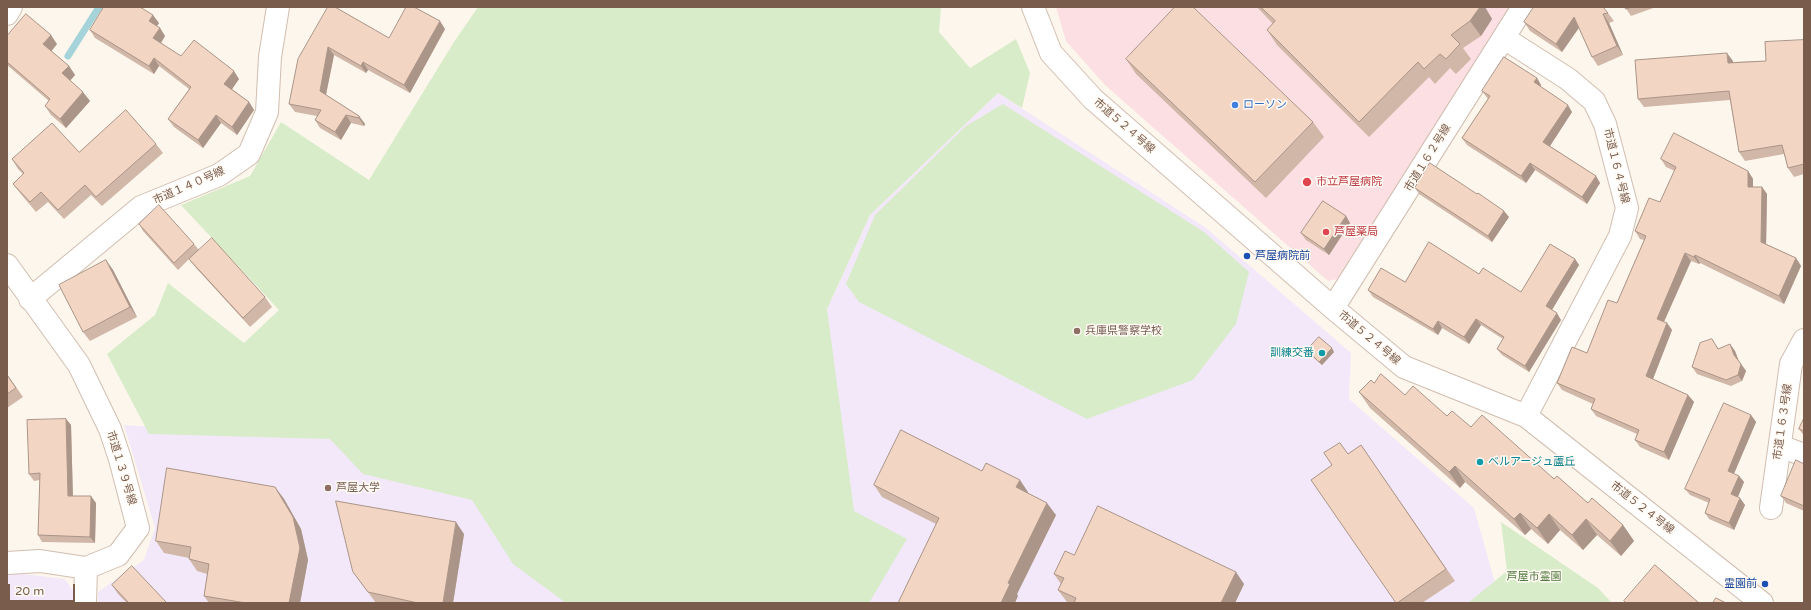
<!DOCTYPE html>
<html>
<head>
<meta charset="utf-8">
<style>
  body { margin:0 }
  #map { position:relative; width:1811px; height:610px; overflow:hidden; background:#fdf6ec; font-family:"Varela Round",sans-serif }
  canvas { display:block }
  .frame { position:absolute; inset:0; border:8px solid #7a5c4d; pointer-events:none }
  .scale { position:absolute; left:8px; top:584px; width:67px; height:18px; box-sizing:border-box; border:2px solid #7a5c4d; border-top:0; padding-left:5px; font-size:12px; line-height:14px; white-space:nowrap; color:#7a5c4d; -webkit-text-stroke:3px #fffaf3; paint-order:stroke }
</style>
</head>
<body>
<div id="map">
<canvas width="1811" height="610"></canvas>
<div class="frame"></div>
<div class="scale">20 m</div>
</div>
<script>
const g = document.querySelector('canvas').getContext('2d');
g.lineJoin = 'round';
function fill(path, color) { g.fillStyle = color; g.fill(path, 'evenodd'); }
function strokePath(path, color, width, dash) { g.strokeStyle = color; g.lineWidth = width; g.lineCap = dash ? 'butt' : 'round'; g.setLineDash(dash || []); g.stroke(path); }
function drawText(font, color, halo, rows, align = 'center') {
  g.font = font + ' "Varela Round","Noto Sans JP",sans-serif'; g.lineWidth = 3; g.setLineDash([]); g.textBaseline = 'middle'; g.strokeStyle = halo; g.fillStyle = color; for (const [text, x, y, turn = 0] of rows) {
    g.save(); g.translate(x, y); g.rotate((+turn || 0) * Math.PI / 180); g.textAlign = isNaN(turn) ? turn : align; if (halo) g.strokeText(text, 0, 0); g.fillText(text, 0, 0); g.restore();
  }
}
const education = new Path2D(`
  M998,93L1206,228L1351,353L1349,399L1474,508L1497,590L1491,603H838L827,309L870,215Z
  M124,425L449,447L692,603H98V592L144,560L155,528Z
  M7,572L65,579L73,591V603H7Z`);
const medical = new Path2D(`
  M1056,7H1511L1337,279L1328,281L1105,85L1066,41Z`);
const green = new Path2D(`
  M478,7H941L939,32L970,68L1016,39L1030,73L1022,108L998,93L870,215L827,309L854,511L907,539L869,603H566L513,564L472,500L363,474L330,439L149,434L107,354L155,315L168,283L244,343L279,310L181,205L250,176L281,122L369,180L454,42Z
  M1003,104L1204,232L1249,272L1236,324L1193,380L1087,419L859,302L846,284L875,215L966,126Z
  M1501,522L1598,588L1612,603H1468L1507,571Z`);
const stream = new Path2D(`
  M68,56L99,7`);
const minor = new Path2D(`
  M1033,7L1051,53L1093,99L1333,308L1404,367L1526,416L1762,603
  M7,14L11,7
  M1504,38L1568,79L1594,101L1605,124L1627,208L1620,236L1526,416
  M7,265L79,365L110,429L120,459L138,528L118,555L86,568L40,561L7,563
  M30,299L141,207L219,175L249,154L267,112L270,57L278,7
  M1333,308L1523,7
  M1780,446L1804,455
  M1771,508L1791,364L1804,340
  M85,603L86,568`);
const wall = new Path2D(`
  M328,7L389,38L445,29L410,93L368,70L366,73L334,55L326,95L359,116L365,124L364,126L351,123L341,140L320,128L315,120L317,116L295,112L289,104Z
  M1257,7H1485L1492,19L1481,36L1463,48L1471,59L1456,74L1450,68L1435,84L1429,77L1369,137L1277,45L1267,30L1273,24Z
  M1625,7H1656L1631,16Z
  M1608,13L1614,21L1609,23L1623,55L1598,66L1592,57L1579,28L1562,52L1530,31L1524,22Z
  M159,23L157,26L160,28L165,36L161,43L181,56L239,79L232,89L249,102L254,110L237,135L221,123L203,148L174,127L168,119L189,89L159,66L154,74L95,38L90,30Z
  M7,36L57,44L51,51L69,66L75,75L70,80L90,101L66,128L51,115L45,106L49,101L7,65Z
  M1804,40V174L1794,177L1788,168L1784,154L1745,161L1739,152L1730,100L1644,107L1638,99L1733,61V62L1766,61Z
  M1126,59L1313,122L1324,137L1266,198L1136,74Z
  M1537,78L1541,85L1540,87L1572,112L1550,146L1596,176L1600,183L1587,204L1535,170L1526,183L1467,145L1462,138L1488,99L1482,91Z
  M156,144L163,153L102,206L91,195L64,219L48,202L36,212L20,193L13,184L23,174L18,169L12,159Z
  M1661,159L1748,171L1753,179V187H1762L1767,194L1766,244L1796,258L1801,266L1784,304L1700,263L1699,264L1691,261L1664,322L1667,323L1672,330L1653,379L1688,395L1694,402L1669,460L1640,447L1635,440L1637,434L1596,416L1591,409L1593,404L1562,390L1557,383L1587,353L1617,303L1644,240L1640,239L1635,231L1660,202L1675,171L1666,167Z
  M1415,188L1509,217L1492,242L1419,194Z
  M1346,216L1350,223L1329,255L1306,240L1301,233Z
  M139,224L194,244L199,250L265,297L272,307L250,327L196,268L189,259L178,270L143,231Z
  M1575,259L1579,265L1552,310L1561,320L1529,372L1502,355L1497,349L1503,339L1481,325L1469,344L1442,328L1438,335L1373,297L1368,290L1405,282L1479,274L1521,292Z
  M106,260L113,270L137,317L90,341L83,332Z
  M1730,344L1735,351L1739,361L1746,371L1742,381L1731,386L1697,374L1692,367L1717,346L1718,349Z
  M1307,350L1334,352L1322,365L1309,354Z
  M7,374L23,397L7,408Z
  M1374,383L1405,395L1471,427L1554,479L1588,503L1623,525L1634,541L1621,556L1597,535L1583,550L1560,530L1548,544L1531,529L1525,535L1465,482L1460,488L1370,408L1359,392Z
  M1751,415L1756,422L1734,474L1739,476L1744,482L1738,497L1745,505L1734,530L1709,519L1705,513L1709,503L1690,495L1685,489Z
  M1804,418V436L1799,429Z
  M66,419L71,425L73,496L96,503L95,543L42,542L38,535L40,480L34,481L29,474Z
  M1361,445L1455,581L1422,603H1396L1348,454Z
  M1804,464V511L1786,503L1781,496Z
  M874,485L1028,492V493L1056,515L1017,594L1018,596L936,524L882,497Z
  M275,487L284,499L301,529L308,560L300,603H209L204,596L207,574L197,571L189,559V558L164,553L156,541Z
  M464,534L453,603H376L353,572Z
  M1074,555L1244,584L1235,603H1068L1067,602L1058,590L1061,584L1054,574Z
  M112,585L167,603H127L118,594Z`);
const shadedWall = new Path2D(`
  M1480,7H1485L1492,19L1481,36L1470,21Z
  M1603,14L1609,23L1623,55L1617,46Z
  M153,15L159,23L155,29L149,21Z
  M1574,17L1580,26L1562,52L1556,44Z
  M440,21L445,29L410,93L404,85Z
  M160,28L165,36L159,46L153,38Z
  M51,35L57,44L50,53L43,44Z
  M328,47L334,55L325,99L320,91Z
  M1727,53L1733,61V71L1728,63Z
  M154,58L159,66L154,74L149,66Z
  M363,62L368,70L366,73L361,66Z
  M69,66L75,75L69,82L62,73Z
  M234,71L239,79L230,92L224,84Z
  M1537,78L1541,85L1539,89L1534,82Z
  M83,92L90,101L66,128L60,119Z
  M249,102L254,110L237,135L232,127Z
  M1568,105L1572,112L1548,149L1543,142Z
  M216,115L221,123L203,148L198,140Z
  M346,115L351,123L341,140L335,132Z
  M359,116L365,124L364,126L359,118Z
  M1530,163L1535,170L1526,183L1521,176Z
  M1748,171L1753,179V194L1748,187Z
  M1596,176L1600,183L1587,204L1582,197Z
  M1762,187L1767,194L1766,249L1761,242Z
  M1504,211L1509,217L1492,242L1488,236Z
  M1346,216L1350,223L1329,255L1324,249Z
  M1685,253L1691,261L1662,326L1657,319Z
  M1695,255L1700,263L1699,264L1694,257Z
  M1796,258L1801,266L1784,304L1779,296Z
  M1575,259L1579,265L1550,313L1546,306Z
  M106,260L113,270L137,317L130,307Z
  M1557,313L1561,320L1529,372L1525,366Z
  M1476,319L1481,325L1469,344L1464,337Z
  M1438,321L1442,328L1438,335L1433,329Z
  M1667,323L1672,330L1651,384L1646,376Z
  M1730,344L1735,351L1739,362L1734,355Z
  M1332,348L1334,352L1322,365L1319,362Z
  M1741,364L1746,371L1742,381L1738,375Z
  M1688,395L1694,402L1669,460L1664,452Z
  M1751,415L1756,422L1732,478L1728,471Z
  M66,419L71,425L73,502L68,496Z
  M1455,466L1465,482L1460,488L1449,472Z
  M1739,476L1744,482L1736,501L1731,494Z
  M1020,480L1028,492L1024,500L1016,487Z
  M275,487L284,499L301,529L308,560L300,603H289Z
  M91,496L96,503L95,543L90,537Z
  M1740,498L1745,505L1734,530L1729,523Z
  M1047,503L1056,515L1017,594L1018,596L1015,603H1001L1008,583Z
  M1520,513L1531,529L1525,535L1514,519Z
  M1549,514L1560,530L1548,544L1537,528Z
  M1586,519L1597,535L1583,550L1572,535Z
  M456,522L464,534L453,603H443Z
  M1623,525L1634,541L1621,556L1610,541Z
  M1236,572L1244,584L1235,603H1221Z`);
const building = new Path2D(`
  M104,7H140L153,15L149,21L160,28L153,38L181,56L194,40L234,71L224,84L249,102L232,127L216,115L198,140L168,119L191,87L154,58L149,66L90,30Z
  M328,7H335L389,38L406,7H414L440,21L404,85L363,62L361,66L328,47L320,91L359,116V118L346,115L335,132L315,120L321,110L289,104L298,59Z
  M1175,7H1193L1313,122L1255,182L1126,59Z
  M1261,7H1480L1470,21L1451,35L1460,44L1446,59L1440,54L1424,69L1418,62L1359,122L1267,30L1275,21Z
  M1534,7H1603L1608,13L1603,14L1617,46L1592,57L1574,17L1556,44L1524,22Z
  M1625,7H1632L1626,9Z
  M26,14L51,35L43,44L69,66L62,73L83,92L60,119L45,106L50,99L7,62V36Z
  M1804,40V164L1788,168L1782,145L1739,152L1729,91L1638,99L1635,60L1727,53L1728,63L1766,61L1765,42Z
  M1504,57L1537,78L1534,82L1568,105L1543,142L1596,176L1582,197L1530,163L1521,176L1462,138L1490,96L1482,91Z
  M126,110L156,144L96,197L85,185L58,210L41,192L30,202L13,184L24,173L12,159L52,123L79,152Z
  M1674,133L1748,171V187H1762L1761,242L1796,258L1779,296L1695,255L1694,257L1685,253L1657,319L1667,323L1646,376L1688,395L1664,452L1635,440L1639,430L1591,409L1595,399L1557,383L1572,347L1587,353L1608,300L1617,303L1646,236L1635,231L1649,198L1660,202L1676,167L1661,159Z
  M1430,163L1477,194L1478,193L1504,211L1488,236L1415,188Z
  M1323,201L1346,216L1324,249L1301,233Z
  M159,205L194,244L174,263L139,224Z
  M212,238L265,297L243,318L189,259Z
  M1429,242L1479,274L1483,268L1521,292L1550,244L1575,259L1546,306L1557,313L1525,366L1497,349L1504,337L1476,319L1464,337L1438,321L1433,329L1368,290L1381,268L1405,282Z
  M106,260L130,307L83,332L59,285Z
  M1319,337L1332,348L1319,362L1307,350Z
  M1712,339L1718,349L1730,344L1734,355L1741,364L1738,375L1726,380L1692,367L1700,343Z
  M1381,374L1405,395L1413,386L1447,416L1452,411L1471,427L1482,415L1554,479L1557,476L1588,503L1592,498L1623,525L1610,541L1586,519L1572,535L1549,514L1537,528L1520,513L1514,519L1455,466L1449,472L1359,392L1371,380L1374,383Z
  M7,375L16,388L7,394Z
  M1724,403L1751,415L1728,471L1739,476L1731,494L1740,498L1729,523L1705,513L1710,499L1685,489Z
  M1804,418V431L1799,429Z
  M66,419L68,496H91L90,537L38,535L40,473L29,474L27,420Z
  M901,430L982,471L986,463L1020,480L1016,487L1047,503L1008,583L1010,584L1001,603H898L939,518L874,485Z
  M1340,443L1348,454L1361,445L1446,569L1397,603H1396L1311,480L1332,465L1324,453Z
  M1796,460L1804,464V506L1781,496Z
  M167,468L275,487L293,517L300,548L289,603H246L204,596L209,564L189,559L191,547L156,541Z
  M336,501L456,522L443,603H418L368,592L353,572Z
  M1098,506L1236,572L1221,603H1074L1076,598L1058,590L1064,578L1054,574L1065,551L1074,555Z
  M1655,565L1699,603H1626L1624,601Z
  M132,566L167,603H129L112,585Z
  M1716,598L1726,603H1713Z`);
const markers = [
  [1235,105,4,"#3f7fe0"],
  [1307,182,5,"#e0444e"],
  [1326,232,4,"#e0444e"],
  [1247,256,4,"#1a4fb4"],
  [1077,331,4,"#8d6e63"],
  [1322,353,4,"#0f9aa8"],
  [1480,462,4,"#0f9aa8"],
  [328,488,4,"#8d6e63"],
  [1765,584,4,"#1a4fb4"]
];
const shopNames = [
  ["ローソン",1243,105]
];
const streetNames = [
  ["市道５２４号線",1124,126,41],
  ["市道１６２号線",1428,158,-58],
  ["市道１６４号線",1616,166,76],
  ["市道１４０号線",189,186,-24],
  ["市道５２４号線",1369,338,40],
  ["市道１６３号線",1783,422,-82],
  ["市道１３９号線",121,468,73],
  ["市道５２４号線",1642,508,38]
];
const healthNames = [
  ["市立芦屋病院",1316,182],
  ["芦屋薬局",1334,232]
];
const transitNames = [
  ["芦屋病院前",1255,256],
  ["霊園前",1757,584,"right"]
];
const educationNames = [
  ["兵庫県警察学校",1085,331],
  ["芦屋大学",336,488]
];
const cultureNames = [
  ["訓練交番",1314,353],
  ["ベルアージュ蘆丘",1488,462,"left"]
];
const parkNames = [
  ["芦屋市霊園",1534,577]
];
fill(education, '#f3e8fa');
fill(medical, '#fbdfe3');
fill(green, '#d8ecc9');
strokePath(stream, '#a5d3da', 7);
strokePath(minor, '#d1beb0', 24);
strokePath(minor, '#fff', 22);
fill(wall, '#d1b7a8');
fill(shadedWall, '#aa9588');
fill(building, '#f3d5c3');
strokePath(building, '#aa9588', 1);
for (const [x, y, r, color] of markers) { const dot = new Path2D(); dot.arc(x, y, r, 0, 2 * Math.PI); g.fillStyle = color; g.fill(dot); strokePath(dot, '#fffaf3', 1.5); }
drawText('11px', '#366cbe', '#fffaf3', shopNames, 'left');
drawText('11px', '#7a5c4d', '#fffaf3', streetNames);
drawText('11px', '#be3a42', '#fffaf3', healthNames, 'left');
drawText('11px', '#164399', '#fffaf3', transitNames, 'left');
drawText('11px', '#785e54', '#fffaf3', educationNames, 'left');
drawText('11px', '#0d838f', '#fffaf3', cultureNames, 'right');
drawText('11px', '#537a41', '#fffaf3', parkNames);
</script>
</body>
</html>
